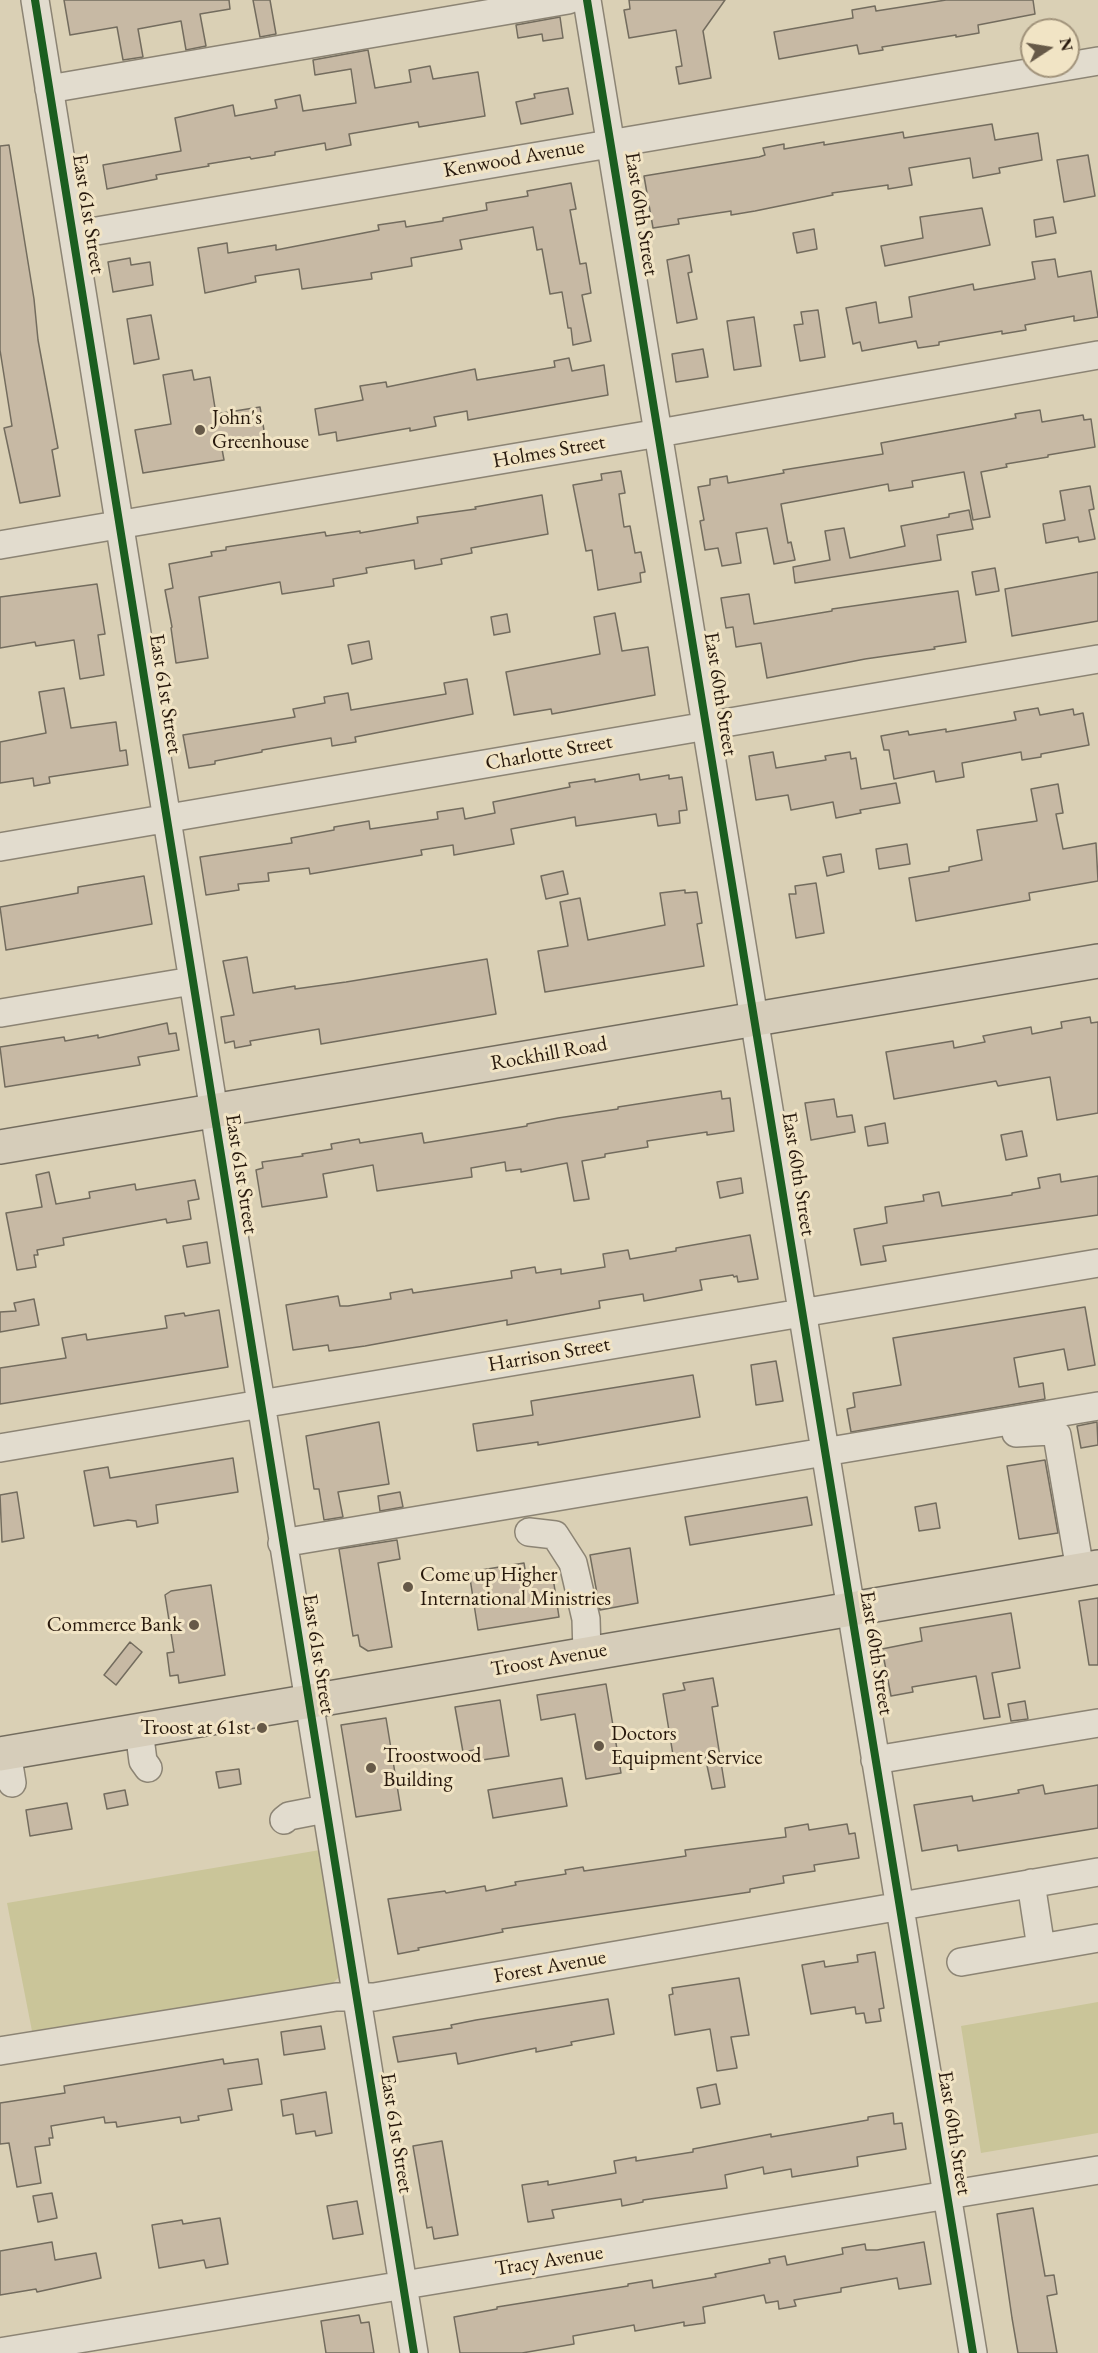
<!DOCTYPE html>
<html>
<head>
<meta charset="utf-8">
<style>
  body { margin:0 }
  #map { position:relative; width:1098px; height:2353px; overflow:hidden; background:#dad0b5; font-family:"EB Garamond",serif }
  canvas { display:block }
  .north { position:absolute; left:1020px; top:18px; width:60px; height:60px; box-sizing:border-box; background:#f1e4c5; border:2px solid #a1937b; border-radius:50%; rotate:78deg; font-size:16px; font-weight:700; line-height:24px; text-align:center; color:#28190d }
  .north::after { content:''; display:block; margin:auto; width:21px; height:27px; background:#665948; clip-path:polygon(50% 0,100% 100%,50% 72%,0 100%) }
</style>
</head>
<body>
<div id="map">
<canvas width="1098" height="2353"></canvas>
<div class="north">N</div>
</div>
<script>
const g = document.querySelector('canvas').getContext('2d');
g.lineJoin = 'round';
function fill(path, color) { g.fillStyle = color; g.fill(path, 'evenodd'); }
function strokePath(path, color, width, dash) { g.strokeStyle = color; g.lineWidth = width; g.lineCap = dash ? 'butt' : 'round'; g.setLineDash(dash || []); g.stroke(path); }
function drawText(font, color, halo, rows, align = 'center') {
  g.font = font + ' "EB Garamond",serif'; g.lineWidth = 6; g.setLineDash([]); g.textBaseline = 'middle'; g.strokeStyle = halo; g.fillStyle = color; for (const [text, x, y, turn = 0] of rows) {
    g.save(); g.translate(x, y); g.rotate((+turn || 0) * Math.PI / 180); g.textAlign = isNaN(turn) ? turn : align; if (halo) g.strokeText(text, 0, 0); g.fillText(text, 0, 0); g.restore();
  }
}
const green = new Path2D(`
  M320,1850L340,1976L332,1984L32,2031L7,1903Z
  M1098,2002V2133L981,2153L961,2026Z`);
const building = new Path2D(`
  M64,0H229L230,9L200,14L206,46L186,50L181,21L138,29L143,57L123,60L117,27L70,35Z
  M253,0H270L276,34L260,37Z
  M629,0H725L703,31L711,78L679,84L676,67L682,66L676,30L629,38L624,10L630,9Z
  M946,0H1033L1035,14L978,25L979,33L956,37V35L882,47L883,50L859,54L857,45L779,59L774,32L853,18L852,10L875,6L876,11Z
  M560,17L563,38L543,41L542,34L518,38L516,25Z
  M368,50L375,88L411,82L409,70L430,66L433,79L478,72L485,116L419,127L418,122L349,134L351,145L326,150L325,143L275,152V155L251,159L250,157L208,164L209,166L156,175L157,179L107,189L103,165L181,151L175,118L233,105L235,116L277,108L275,100L300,95L303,111L356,103L351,69L315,75L313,60Z
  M568,88L573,114L521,124L516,102L535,98L534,94Z
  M992,124L995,140L1038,133L1042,160L999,168L1000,173L973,178L970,158L909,168L912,185L888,189V185L832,193L833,195L755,211L731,215V211L678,219L679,224L653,228L644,176L759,157L765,155L763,148L784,144V149L824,142V145L903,132L904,138Z
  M9,145L34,299L38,340L58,448L52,450L60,496L20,503L4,428L12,426L0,350V146Z
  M1088,155L1095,196L1064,202L1057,160Z
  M571,183L576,209L570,210L580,264L586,263L591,293L582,295L591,341L573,345L571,328H568L562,292L550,294L542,249L537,250L533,227L460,240L462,249L411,258L412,266L371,273L372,279L302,289L299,269L255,276L256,282L205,293L198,248L227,243L228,253L276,245V250L379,230L378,225L405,221L406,227L443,221V218L487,210L486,203L528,196L527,191Z
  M982,208L990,245L885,266L881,246L923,238L920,217Z
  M1053,217L1056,233L1036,237L1034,220Z
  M814,229L817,249L797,253L793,233Z
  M689,255L692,272L688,273L697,319L677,323L667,260Z
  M130,258L131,265L150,262L153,285L113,292L108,262Z
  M1055,259L1058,277L1091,271L1098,317L1074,321V316L1025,325L1026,330L1002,334V331L939,342V345L918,348L916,341L862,351L860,342L853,344L846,308L876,302L879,323L912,317L909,297L973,284L974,290L1035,279L1032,262Z
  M818,310L825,357L800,361L794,325L803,324L801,312Z
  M151,315L159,359L134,364L127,319Z
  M754,317L761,366L734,370L727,321Z
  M703,349L708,377L676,382L672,354Z
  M569,358L572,371L604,365L608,395L468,420L467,411L434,417L436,426L410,431V428L337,441L336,432L319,435L315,409L363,400L360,386L386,382L387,387L475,369L477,380L555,367L554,361Z
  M192,370L194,380L210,377L216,414L260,407L266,442L222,449L224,460L143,473L135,430L171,424L163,375Z
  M1040,410L1042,422L1083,415L1084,420L1091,419L1095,447L1048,455V457L1006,464L1007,467L981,472L990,517L973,520L964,472L912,481L913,487L889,491L888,484L781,504L788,543L791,542L795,560L774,564L767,528L736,533L741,563L722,566L718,548L705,550L700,521L704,520L698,487L710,485V479L727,476L728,483L784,473L783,470L883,454L881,443L1016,418L1015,414Z
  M621,471L625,493L619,494L624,527L630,526L635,553L641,552L645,572L640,573L641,582L598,590L592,550L586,551L573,485L602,480L601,474Z
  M1090,486L1094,509L1089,510L1095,539L1079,542L1078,537L1046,543L1043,524L1065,520L1060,491Z
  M542,495L548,534L471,548L472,553L441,559L442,564L415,569L414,560L366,568L367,573L333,579L334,586L282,594L280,582L199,597L208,658L176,663L171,628L172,627L165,590L173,588L169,564L212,556L211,552L226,550V547L325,532L326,536L360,531V533L418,523L417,517L476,509L475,507Z
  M969,510L973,529L937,535L941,560L795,583L793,567L830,560L825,531L844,528L850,558L905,546L901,526L949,517V514Z
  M995,568L999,591L976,595L972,572Z
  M1098,572V621L1012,636L1005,589Z
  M97,584L105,634L98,635L104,675L80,679L74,640L36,646L35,642L0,648V597Z
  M958,591L966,642L934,647L935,649L865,659L767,678L761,643L736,647L733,627L726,628L721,598L749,594L754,624L832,611V609Z
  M615,613L622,651L648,647L655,695L552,714L551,709L514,715L506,672L600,654L594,617Z
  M507,614L510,632L494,635L491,617Z
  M369,641L372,659L352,664L348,645Z
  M467,679L473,714L355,737L356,742L332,746L331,738L262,750V752L215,761V764L189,768L183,735L295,717L293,709L325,703L324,697L348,693L351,710L446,694L444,683Z
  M64,688L71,728L116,722L120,751L126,750L128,765L49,777L50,783L34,786L33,778L0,783V742L46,733L39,692Z
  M1038,708L1040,715L1073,709L1074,715L1083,713L1089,745L1041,754V757L1022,760L1021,752L962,763L964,777L936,782L934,771L894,779L889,750H884L881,736L908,731L909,735L946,729V732L1016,720L1014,712Z
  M773,752L776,768L826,760L825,756L850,752L851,759L856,758L861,789L896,783L900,803L860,810L861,813L836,818L833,802L791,810L788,795L756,800L749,756Z
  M639,774L640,780L669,775V779L682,777L687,810L679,811L680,823L658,826L656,814L576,826L575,817L511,829L514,844L454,855L453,845L421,850L422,855L310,874L309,868L268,873L269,881L238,884L239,890L206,895L200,857L292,843L291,838L334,830V827L369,821L370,829L438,819L437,812L463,808L465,819L495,813L493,802L570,787L569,783L595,779V782Z
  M1058,784L1063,813L1056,814L1063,849L1096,843L1098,881L1029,893L1030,900L916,921L909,878L949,871V867L982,860L977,830L1037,821L1031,789Z
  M907,844L910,864L879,869L876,849Z
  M841,854L844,872L827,876L823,857Z
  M563,871L568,894L546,899L541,876Z
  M144,876L152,924L6,950L0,907L78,893V887Z
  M816,883L824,933L796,938L789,894H796L795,886Z
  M685,890V893L697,892L702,923L697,924L704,966L545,992L538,951L568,946L560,902L580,898L588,940L665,925L660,893Z
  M247,957L253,993L295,986V989L346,982L487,959L496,1014L321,1044L319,1029L250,1041L251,1045L235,1048L234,1041L225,1043L221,1017L234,1015L223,961Z
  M1090,1017L1091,1023L1098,1022V1113L1057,1120L1050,1077L998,1086L996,1081L894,1099L886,1052L953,1041L954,1048L985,1042L983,1036L1031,1027L1032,1034L1062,1028L1061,1022Z
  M167,1023L169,1034L176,1033L179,1050L138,1057L140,1065L5,1087L0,1047L64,1037L65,1041L98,1035V1038Z
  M721,1091L722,1099L730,1098L734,1131L707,1135V1132L647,1141L648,1147L605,1154V1157L582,1161L589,1199L574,1201L567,1163L521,1172V1169L506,1171L505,1162L471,1168L472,1177L377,1191L373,1165L323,1174L327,1197L262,1207L256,1170L263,1168L262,1162L303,1156L302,1154L332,1149L331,1144L359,1139L360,1143L422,1133L424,1143L527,1126V1124L558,1118L618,1109V1107Z
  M834,1099L837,1117L852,1115L855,1132L811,1140L805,1103Z
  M885,1123L888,1143L868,1146L865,1127Z
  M1022,1131L1027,1156L1006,1160L1001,1135Z
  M49,1172L56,1204L90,1198L89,1192L135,1184L136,1190L195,1180L199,1199L188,1201L191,1219L167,1223L166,1219L63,1238L64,1245L37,1250L38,1255H34L36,1267L17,1270L6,1213L42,1207L36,1175Z
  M1060,1174L1061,1182L1098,1176V1215L883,1246L886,1261L861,1265L854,1229L887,1223L885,1207L924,1201L923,1195L939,1192L942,1206L1012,1195V1193L1040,1188L1038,1178Z
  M741,1178L743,1193L720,1198L717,1182Z
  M750,1235L758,1279L738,1282L737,1276L734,1277L733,1275L700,1280L702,1290L644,1301L643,1294L599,1301L600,1308L507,1325V1320L365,1346L329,1351L328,1345L293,1350L286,1305L338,1296L340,1306H348L391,1299L390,1293L412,1289L413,1293L512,1278L511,1271L535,1267L536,1273L561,1269V1274L605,1267L603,1254L628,1250L630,1259L676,1251V1248Z
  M207,1242L210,1263L187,1267L183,1246Z
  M34,1299L39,1325L0,1332V1312L16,1311L14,1303Z
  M1085,1307L1095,1365L1068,1370L1064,1349L1014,1358L1019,1387L1043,1383L1045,1399L851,1432L847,1409L855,1407L853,1393L901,1385L893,1338Z
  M219,1310L228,1367L0,1404V1368L66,1358L62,1338L86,1334L87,1340L167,1328L165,1316L184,1313L185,1316Z
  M776,1361L783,1401L756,1405L751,1365Z
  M693,1375L700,1417L538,1445V1442L477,1451L473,1424L533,1415L531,1401Z
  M379,1422L389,1484L338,1492L343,1517L324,1520L319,1489H314L306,1436Z
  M1097,1422L1098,1445L1081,1448L1077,1426Z
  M233,1458L238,1492L156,1505L158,1523L137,1527L136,1521L128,1520L94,1526L84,1471L108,1467L110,1478Z
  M1045,1460L1058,1533L1019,1539L1007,1466Z
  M17,1492L24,1538L2,1542L0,1495Z
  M400,1492L403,1507L380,1511L378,1496Z
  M807,1497L812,1525L690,1545L685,1517Z
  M936,1503L940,1528L919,1531L915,1507Z
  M397,1540L400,1559L378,1563L392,1647L368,1651L360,1646L358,1635L353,1636L339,1549Z
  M630,1548L638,1603L600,1610L590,1555Z
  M524,1563L526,1575L552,1571L559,1617L478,1630L469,1572Z
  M211,1585L225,1675L179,1683L178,1675L170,1676L167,1653L174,1652L165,1595L171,1591Z
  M1098,1598V1665H1089L1079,1601Z
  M1011,1613L1020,1668L992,1673L1000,1717L984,1719L976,1676L912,1687L913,1692L891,1696L882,1649L922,1641L920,1628Z
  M130,1642L142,1652L116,1685L104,1675Z
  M713,1678L718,1706L712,1707L725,1787L712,1789L705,1756L674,1761L663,1694L685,1690L683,1683Z
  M606,1684L621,1773L586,1779L575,1714L541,1720L537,1695Z
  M500,1700L509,1756L482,1760L480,1749L463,1752L455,1707Z
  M1025,1701L1028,1719L1011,1721L1008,1704Z
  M386,1718L401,1810L356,1817L341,1725Z
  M239,1769L241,1784L219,1788L216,1772Z
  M562,1778L567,1806L493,1818L488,1790Z
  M1043,1785L1045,1794L1098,1785V1828L958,1851L957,1845L922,1851L914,1805L972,1796L973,1801L1019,1793L1018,1790Z
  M125,1790L128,1805L107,1809L104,1794Z
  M67,1803L72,1829L30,1836L26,1810Z
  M808,1824L809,1830L847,1824L849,1834L855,1833L859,1858L814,1865L815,1871L783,1876L784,1883L750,1889V1892L502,1929L503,1932L418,1948L419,1950L398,1954L388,1899L445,1891L446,1893L485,1886L486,1891L516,1885L515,1882L566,1874L565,1870L583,1867L584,1871L686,1856L685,1850L786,1837L785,1828Z
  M875,1952L884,2008L879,2009L881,2021L866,2023L864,2013L856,2014L855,2007L811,2014L802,1965L824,1961L825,1967L858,1962L857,1955Z
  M739,1978L749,2035L731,2037L737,2068L717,2071L710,2029L675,2035L669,1995L673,1994L672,1988Z
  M608,1999L614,2034L571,2042L572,2045L536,2052V2048L458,2064L456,2053L398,2062L393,2037L452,2028L451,2025L476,2020Z
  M321,2026L325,2049L284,2055L281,2032Z
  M223,2059L224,2064L258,2059L262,2084L228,2089L232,2110L198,2116L199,2120L181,2123L180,2117L117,2127L116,2122L105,2123L104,2117L51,2126L53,2138H49L50,2145L35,2147L41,2183L17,2187L9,2143L0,2144V2103L65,2093L64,2086Z
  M716,2084L720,2104L701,2108L697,2088Z
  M326,2092L332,2133L316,2136L315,2131L296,2134L293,2114L283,2116L281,2100Z
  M893,2113L894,2124L902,2123L906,2149L857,2157L858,2166L792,2177L791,2169L764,2174L763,2167L725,2175L727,2188L643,2200V2202L622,2206L621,2199L552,2210L554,2218L528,2222L522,2185L548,2181V2185L616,2173L614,2161L636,2157V2161L693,2152V2149L771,2134V2137L868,2120V2117Z
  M442,2141L458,2235L434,2239L432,2227L427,2228L413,2146Z
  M52,2193L57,2218L38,2222L33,2196Z
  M357,2201L363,2234L333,2239L327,2206Z
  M1033,2208L1045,2276L1054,2275L1057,2294L1047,2296L1057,2353H1018L1012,2318L997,2214Z
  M220,2218L228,2264L206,2268L204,2260L159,2268L152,2225L182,2220L183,2224Z
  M52,2242L55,2260L96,2253L101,2278L37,2292L36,2289L0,2295V2251Z
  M924,2242L931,2284L899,2289L897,2278L841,2288V2292L794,2300L796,2306L779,2309L778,2301L766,2303L764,2295L703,2307L705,2323L684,2326V2322L635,2331L634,2325L573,2336L574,2344L522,2353H460L454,2317L497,2309V2307L628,2286V2284L652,2280L653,2288L716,2277L715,2274L770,2263L769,2259L785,2256L787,2265L843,2254L842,2248L865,2244L866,2250H877Z
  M359,2315L361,2323L369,2322L374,2353H326L321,2321Z`);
const minor = new Path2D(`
  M35,0L414,2353
  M587,0L973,2353
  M49,89L568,0
  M73,235L1098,61
  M0,545L659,433L1098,355
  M0,847L1098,659
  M1,1013L192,981
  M1016,1433L1050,1431L1057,1435L1080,1570
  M0,1448L1098,1263
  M529,1532L555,1535L573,1563L586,1619L587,1653
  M282,1543L1098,1406
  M139,1730L143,1761L148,1768
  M7,1752L12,1783
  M875,1760L1098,1723
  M284,1820L289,1816L325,1809
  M1031,1883L1041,1948L1098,1938
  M961,1962L1041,1948
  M0,2051L336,1997H374L1098,1872
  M0,2352L1098,2170`);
const major = new Path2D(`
  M0,1147L1098,961
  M0,1754L1098,1567`);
const cycleway = new Path2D(`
  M35,0L414,2353
  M587,0L973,2353`);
const markers = [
  [200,430,6,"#665948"],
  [408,1587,6,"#665948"],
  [194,1625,6,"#665948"],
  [262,1728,6,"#665948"],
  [599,1746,6,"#665948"],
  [371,1768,6,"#665948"]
];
const streetNames = [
  ["Kenwood Avenue",514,159,-10],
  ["East 61st Street",88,214,81],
  ["East 60th Street",641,214,81],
  ["Holmes Street",549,452,-10],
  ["East 61st Street",165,694,81],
  ["East 60th Street",720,694,81],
  ["Charlotte Street",549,753,-10],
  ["Rockhill Road",549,1054,-10],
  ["East 61st Street",241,1174,81],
  ["East 60th Street",798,1174,81],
  ["Harrison Street",549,1355,-10],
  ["East 60th Street",876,1653,81],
  ["East 61st Street",318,1654,81],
  ["Troost Avenue",549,1660,-10],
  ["Forest Avenue",550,1967,-10],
  ["East 61st Street",396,2133,81],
  ["East 60th Street",954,2133,81],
  ["Tracy Avenue",549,2261,-9]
];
const poiNames = [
  ["John's",212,418],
  ["Greenhouse",212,442],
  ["Come up Higher",420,1575],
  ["International Ministries",420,1599],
  ["Commerce Bank",182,1625,"right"],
  ["Troost at 61st",250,1728,"right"],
  ["Doctors",611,1734],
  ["Equipment Service",611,1758],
  ["Troostwood",383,1756],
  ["Building",383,1780]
];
fill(green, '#cac599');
fill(building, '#c7b9a4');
strokePath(building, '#736c5e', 1.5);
strokePath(minor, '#8c8474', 30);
strokePath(major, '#736c5e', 36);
strokePath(minor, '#e2dcce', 27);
strokePath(major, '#d6cdba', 33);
strokePath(cycleway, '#1b5e20', 8);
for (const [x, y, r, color] of markers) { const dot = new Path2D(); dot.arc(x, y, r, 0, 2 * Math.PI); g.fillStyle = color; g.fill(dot); strokePath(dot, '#f1e4c5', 2); }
drawText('21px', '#28190d', '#f1e4c5', streetNames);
drawText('21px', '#28190d', '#f1e4c5', poiNames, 'left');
</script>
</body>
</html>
